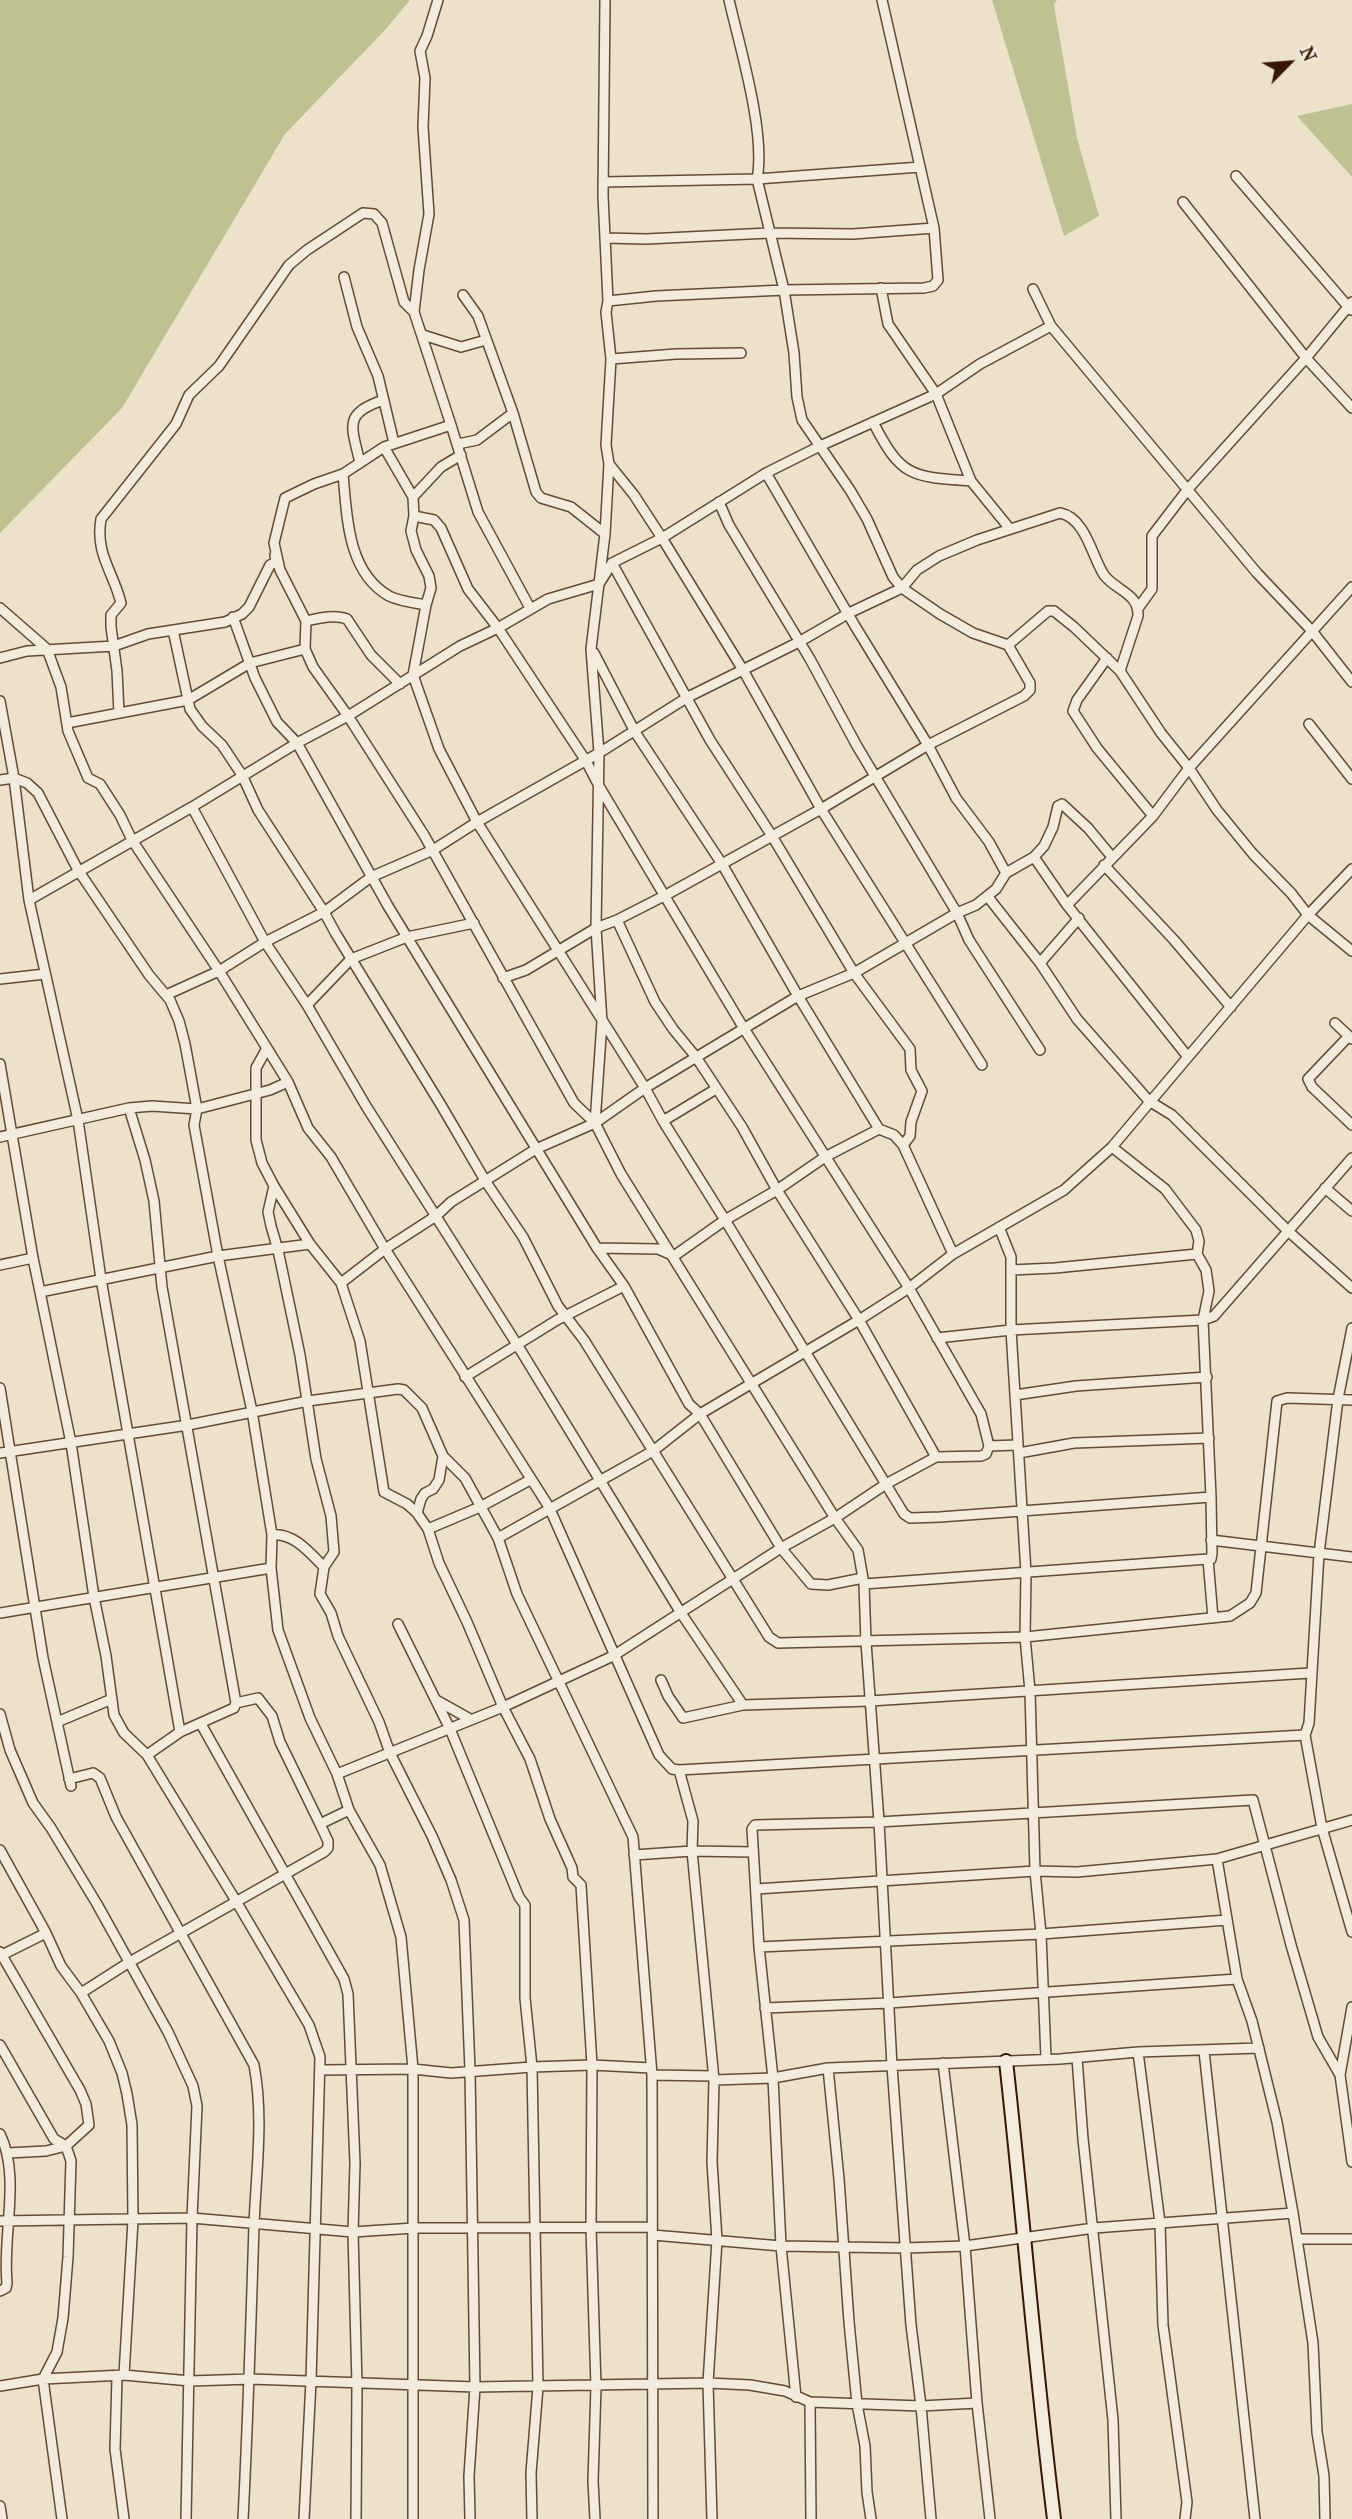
<!DOCTYPE html>
<html>
<head>
<meta charset="utf-8">
<style>
  body { margin:0 }
  #map { position:relative; width:1352px; height:2519px; overflow:hidden; background:#ece2c9; font-family:"IM FELL French Canon",serif }
  canvas { display:block }
  .north { position:absolute; left:1254px; top:28px; width:70px; height:70px; -webkit-text-stroke:5px #f3ecdc; paint-order:stroke; rotate:65deg; font-size:19px; font-weight:700; line-height:28px; text-align:center; color:#371704 }
  .north::after { content:''; display:block; margin:auto; width:24px; height:32px; background:#371704; clip-path:polygon(50% 0,100% 100%,50% 72%,0 100%) }
</style>
</head>
<body>
<div id="map">
<canvas width="1352" height="2519"></canvas>
<div class="north">N</div>
</div>
<script>
const g = document.querySelector('canvas').getContext('2d');
g.lineJoin = 'round';
function fill(path, color) { g.fillStyle = color; g.fill(path, 'evenodd'); }
function strokePath(path, color, width, dash) { g.strokeStyle = color; g.lineWidth = width; g.lineCap = dash ? 'butt' : 'round'; g.setLineDash(dash || []); g.stroke(path); }
const green = new Path2D(`
  M0,0H410L385,30L285,134L122,408L0,533Z
  M992,0H1057L1054,5L1077,138L1099,216L1064,236Z
  M1352,104V177L1297,116Z`);
const street = new Path2D(`
  M1236,176L1351,310
  M603,182L757,179L920,167
  M1183,202L1306,358L1352,408
  M605,238L646,239L769,233L853,234L934,228
  M344,277L357,327L378,376L394,443
  M881,288L888,324L936,394L971,481L1010,529
  M1033,289L1051,326
  M463,295L478,316L513,413
  M608,301L656,296L784,290L924,288L933,286L938,280L934,228L882,0
  M423,335L461,347L486,340
  M611,359L676,354L741,353
  M873,422C901,477 911,477 971,481
  M451,425L478,512L530,608
  M458,444L477,440L513,413L536,492L541,498L571,507L605,534
  M384,447L413,497
  M461,455L441,467L413,497L414,516L411,531L416,550L429,576L431,588L426,605L413,675L439,749L477,822L645,1088L663,1121L725,1220L904,1514L910,1518L940,1517L1211,1497
  M360,463C352,427 342,413 384,400
  M609,464L634,495L662,538L743,670L821,809L982,1065
  M766,473L855,626L928,745L956,798L989,842L1006,873
  M343,474L314,484L285,498L274,543L280,570L306,621L305,649L313,667L348,716L424,835L574,1103L595,1123L621,1174L835,1518L858,1550L864,1584L866,1642L879,1822L892,2066L911,2325L921,2406L931,2519
  M719,502L729,525L810,659L857,746L957,913L969,940L1040,1050
  M612,563L710,740L772,836L854,973L910,1049L911,1070L922,1091L911,1122L910,1136L903,1145
  M426,605C414,603 399,601 389,596C347,572 347,516 343,474L384,447L451,425L414,312L419,270L429,214L423,127L425,78L420,51L427,36L438,0
  M1139,607L1152,589V536L1188,489L1306,358L1352,302
  M0,608L47,649L61,687L68,731L88,778L100,784L120,815L132,840L219,971L288,1082L308,1128L331,1157L385,1249L549,1507L659,1755L672,1769L679,1770L693,1821L692,1851L714,2080L712,2162L717,2240L708,2383L712,2519
  M233,617L255,678L277,722L297,743L388,906L597,1248L624,1286L689,1404L700,1414L781,1548L811,1584L828,1585L863,1578
  M306,621C319,618 335,614 347,619L371,655L400,684
  M173,630L190,709L202,726L222,745L242,775L258,810L324,912L336,934L441,1105L486,1182L523,1237L558,1306L584,1340L769,1637L778,1643L1025,1637L1230,1616L1250,1603L1256,1593L1277,1401L1287,1398L1352,1400
  M1008,645L1048,611H1054L1074,627L1120,671L1161,733L1189,768L1217,810L1253,854L1291,893L1308,915L1352,951
  M594,653L635,732L722,864L798,996L879,1129L894,1135L903,1145L953,1254
  M0,658L27,651L114,646L148,634L225,622L242,614L249,607L270,565L276,562L275,555
  M1107,658L1077,700L1073,711L1097,748L1153,816
  M0,701L14,778L29,900L78,1120L101,1279L180,1732
  M119,713L117,671L111,627V615L121,603C113,571 95,554 101,519L176,424L189,395L219,366L289,265L307,250L363,213L374,214L382,223L404,302L414,312
  M67,723L188,700L250,663L305,649
  M1309,724L1352,779
  M0,780L14,778L27,783L38,793L78,870L149,975L170,1000L179,1021L185,1044L197,1109L194,1125L218,1256L252,1411L272,1535L271,1568L278,1630L310,1718L337,1774L349,1810L380,1865L401,1937L413,2069V2519
  M192,807L265,942L307,1005L366,1106L518,1346L681,1613L743,1705
  M1034,857L1067,905L1188,1057
  M1104,865L1174,940L1231,1007
  M988,897L1040,963L1077,1019L1149,1101L1172,1115L1288,1231L1352,1288
  M29,900L192,807L297,743L348,716L460,646L498,628L548,599L599,584L612,563L662,538L766,473L820,446L936,394L980,364L1051,326L1257,573L1312,631L1352,682
  M1067,905L1153,816L1189,768L1352,587
  M617,920L655,1002L673,1029L696,1057L742,1127L777,1190L859,1320L936,1457
  M1040,963L1079,918
  M503,978L526,970L596,928L617,920L666,895L821,809L928,745L1024,696L1030,690V683L1008,645L973,633L940,614L902,588L893,577L867,519L850,490L802,420L797,397L794,353L784,290L757,179C766,133 740,48 729,0
  M0,979L45,974
  M166,995L219,971L265,942L324,912L371,877L433,850L477,822L599,753L688,697L799,642L849,613L902,588L917,570L939,556L977,540L1060,513C1086,518 1092,557 1104,575C1116,591 1139,593 1138,616L1120,671
  M307,1005L351,959L407,937L474,923
  M1335,1023L1352,1039
  M1349,1036L1308,1079L1312,1087L1352,1125
  M267,1048L256,1068V1140L262,1163L274,1186L310,1244L341,1283L360,1341L384,1492L407,1504L417,1513L428,1529L439,1563L467,1622L503,1707L530,1759L550,1819L572,1868L573,1877L581,1885L592,2065L591,2228L596,2387L593,2481L595,2519
  M0,1064L33,1258L71,1443L94,1597L106,1656L114,1715L124,1733L147,1755L236,1901L309,2025L320,2057L311,2381L304,2519
  M129,1108L145,1160L154,1201L162,1287L236,1703
  M663,1121L716,1089
  M595,1123L602,1022L596,928L599,753L591,649L605,534L609,464L606,445L611,359L606,312L608,301L603,196L605,0
  M0,1137L129,1108L152,1106L197,1109L270,1090L288,1082
  M1112,1147L1165,1189L1196,1230L1199,1241L1197,1254L1206,1270L1209,1291L1203,1320L1211,1497L1212,1553L1211,1559H1208L1213,1618
  M274,1186L268,1212L271,1226L278,1250L300,1355L316,1459L331,1516L334,1552L324,1567
  M1325,1188L1352,1211
  M999,1227L1011,1257V1330L1026,1573L1025,1637L1030,1691L1035,1871L1041,1934L1046,2058
  M597,1248L658,1249L674,1256L725,1220L777,1190L825,1157L879,1129
  M0,1265L33,1258
  M1011,1270L1055,1268L1197,1254
  M341,1283L385,1249L436,1216L451,1202L536,1149L595,1123L645,1088L798,996L854,973L957,913L976,905L996,889L1006,873L1034,857L1044,846L1053,827L1058,806L1062,804L1088,828L1112,857
  M40,1292L218,1256L310,1244
  M1352,1328L1338,1399L1319,1554L1309,1723L1305,1735L1322,1828L1352,1932
  M937,1338L1011,1330L1203,1320L1214,1316L1352,1158
  M465,1377L557,1320L624,1286
  M0,1388L43,1658L71,1786
  M1015,1395L1076,1386L1207,1377
  M989,1446L1017,1445
  M0,1453L188,1425L308,1401L398,1389L404,1390L422,1408L443,1456L465,1478L498,1538L517,1594L633,1837L652,2075L653,2519
  M1019,1453L1074,1443L1209,1438
  M417,1513L421,1499L425,1493L433,1489L439,1480L443,1456
  M428,1529L480,1507L530,1480
  M272,1535C293,1532 310,1553 324,1567L320,1594L331,1613L338,1636L379,1722L390,1753L432,1836L451,1880L464,1920L470,2070L475,2387L469,2476L470,2519
  M498,1538L653,1451L700,1414L859,1320L909,1288L953,1254L1064,1190L1112,1147L1308,915L1352,869
  M1211,1540L1352,1557
  M864,1584L1208,1559
  M0,1613L271,1568
  M398,1624L450,1729L519,1897L525,1905V1998L532,2067L538,2387L531,2473L532,2519
  M661,1680L668,1696L683,1718L743,1705L870,1701L1310,1673
  M436,1700L470,1719
  M0,1714L10,1750L33,1803L51,1828L97,1904L168,2032L193,2086L197,2106L192,2218L186,2519
  M57,1722L112,1699
  M201,1724L330,1954L344,1979L348,1994L355,2163L353,2232L357,2385L356,2519
  M147,1755L180,1732L234,1708L236,1703L258,1698L272,1716L280,1742L320,1824
  M679,1770L1305,1735
  M337,1774L503,1707L613,1656L781,1548L835,1518L886,1484L936,1457L981,1456L986,1454L989,1446L981,1414L909,1288L743,1027L599,786L586,761L498,628L468,589L441,528L434,520L414,516
  M69,1779L93,1773L100,1778L116,1817L254,2065C264,2118 256,2172 254,2225C251,2323 248,2421 243,2519
  M0,1850L46,1933L61,1966L81,1993L109,2041L122,2073L127,2094L132,2125L133,2220L124,2375
  M634,1855L692,1851L753,1852
  M1217,1859L1237,1979L1252,2021L1277,2122L1293,2213L1313,2343L1317,2432L1324,2476L1325,2519
  M756,1889L1035,1871L1077,1872L1217,1859L1352,1820
  M759,1947L1041,1934L1227,1920
  M0,1952L80,2090L86,2104L89,2125L66,2146L46,2151L8,2153
  M0,1956L46,1933
  M81,1993L128,1963L324,1852L328,1848V1841L320,1824L349,1810
  M1352,2007L1340,2075L1352,2162
  M765,2008L889,2003L1237,1979
  M0,2045L54,2139L66,2146L71,2161L68,2257L63,2318L57,2352L43,2379L124,2375L190,2381L251,2379L475,2387L708,2383L750,2385L785,2391L810,2402L921,2406L977,2403
  M1204,2051L1255,2519
  M1138,2052L1160,2223L1163,2325L1187,2502L1185,2519
  M1077,2058L1083,2139L1113,2420L1116,2519
  M943,2063L965,2246L977,2403L990,2519
  M828,2068L839,2179L849,2322L857,2404L865,2446L867,2492L871,2519
  M321,2070L413,2069L451,2073L532,2067L592,2065L651,2068
  M652,2075L713,2076
  M714,2080L773,2078L828,2068L1060,2059L1138,2052L1259,2048
  M0,2134C21,2176 2,2237 7,2283L6,2288L0,2291
  M0,2221L192,2218L353,2232L414,2228L652,2227
  M653,2235L781,2246L905,2248L965,2246L1094,2228L1293,2213
  M1297,2239H1352
  M117,2377L115,2449L124,2519
  M0,2386L43,2379L62,2519
  M796,2397L781,2246L773,2078L759,1947L752,1829L755,1825L879,1822L1253,1800L1291,1945L1318,2037L1340,2075
  M810,2402L811,2519
  M0,2506L2,2519`);
const secondary = new Path2D(`
  M1006,2061C1023,2214 1035,2367 1054,2519`);
fill(green, '#bec292');
strokePath(street, '#644a35', 12);
strokePath(secondary, '#371704', 16);
strokePath(street, '#f3ecdc', 9);
strokePath(secondary, '#f3ecdc', 12);
</script>
</body>
</html>
